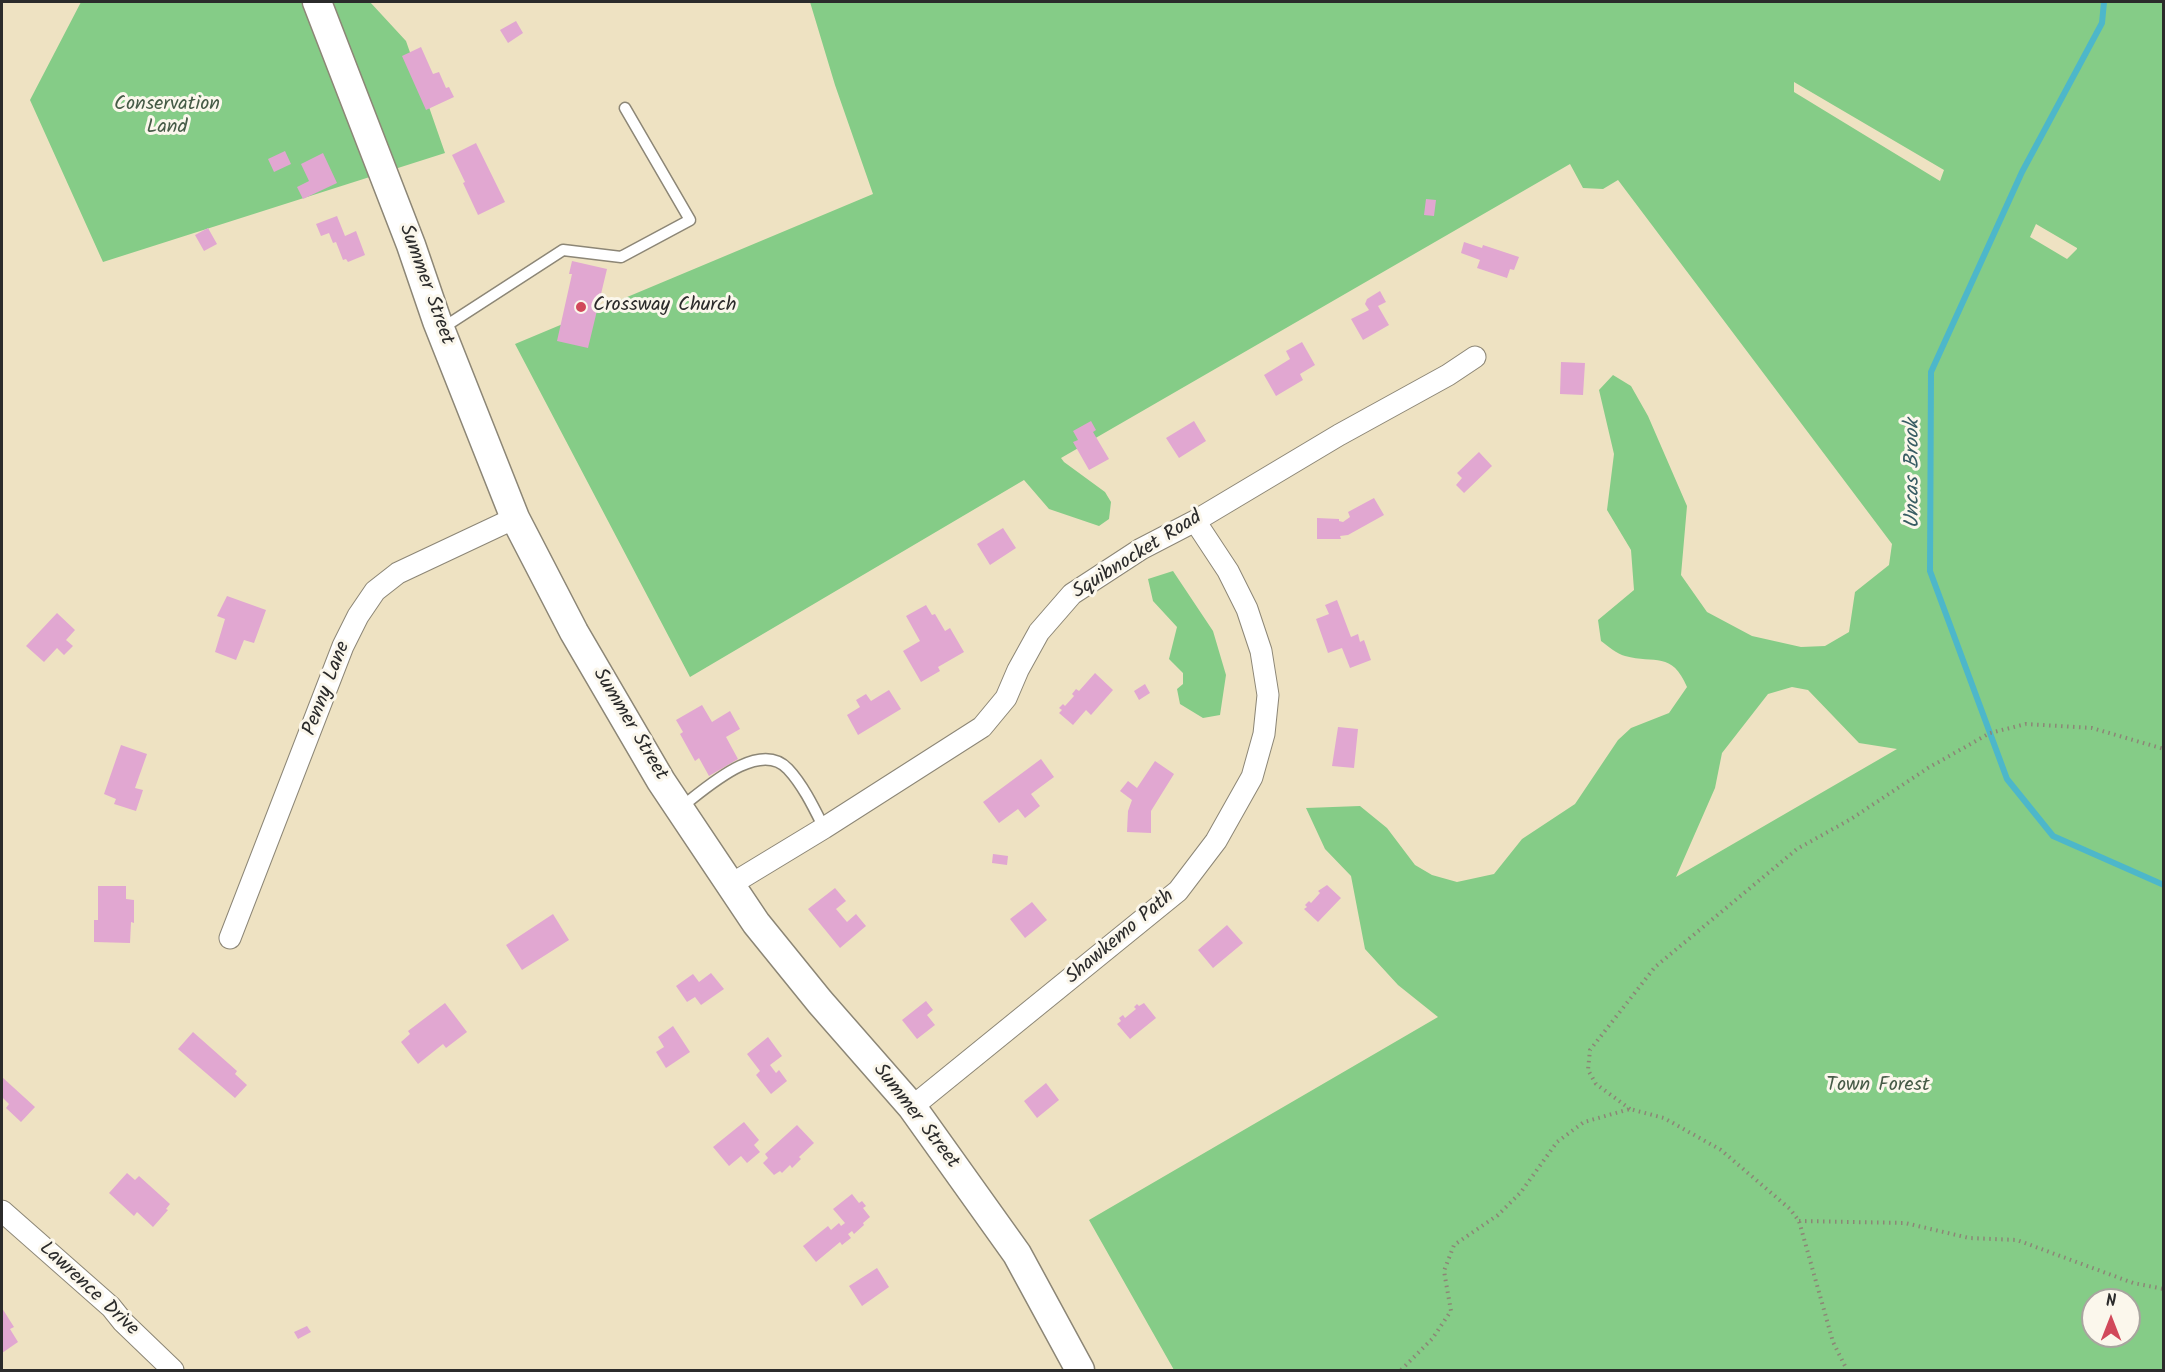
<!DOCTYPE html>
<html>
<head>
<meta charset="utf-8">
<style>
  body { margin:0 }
  #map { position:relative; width:2165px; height:1372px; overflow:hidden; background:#eee2c2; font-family:Kalam,sans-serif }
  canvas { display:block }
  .frame { position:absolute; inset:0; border:3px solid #2b2b2b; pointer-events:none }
  .north { position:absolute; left:2081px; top:1288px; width:60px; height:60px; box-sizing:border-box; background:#fbf7ec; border:2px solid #a8a59f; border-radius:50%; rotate:0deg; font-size:16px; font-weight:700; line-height:24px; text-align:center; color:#2b2b2b }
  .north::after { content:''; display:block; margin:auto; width:21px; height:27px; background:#d1495b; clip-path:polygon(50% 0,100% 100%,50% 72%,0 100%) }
</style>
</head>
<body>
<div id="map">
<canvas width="2165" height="1372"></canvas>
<div class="frame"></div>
<div class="north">N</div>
</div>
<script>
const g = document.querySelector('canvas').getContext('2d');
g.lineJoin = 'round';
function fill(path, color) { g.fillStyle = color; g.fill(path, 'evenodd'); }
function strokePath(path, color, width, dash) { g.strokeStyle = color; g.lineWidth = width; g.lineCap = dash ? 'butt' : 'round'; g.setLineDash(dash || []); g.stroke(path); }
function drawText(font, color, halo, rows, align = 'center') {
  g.font = font + ' Kalam,sans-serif'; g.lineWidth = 6; g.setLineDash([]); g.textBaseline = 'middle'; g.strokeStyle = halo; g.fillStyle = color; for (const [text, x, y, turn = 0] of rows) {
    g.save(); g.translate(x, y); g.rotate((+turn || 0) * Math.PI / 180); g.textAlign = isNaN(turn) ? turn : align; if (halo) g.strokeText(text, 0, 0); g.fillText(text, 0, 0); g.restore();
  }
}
const green = new Path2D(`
  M81,2H370L406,41L445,153L103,262L30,100Z
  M810,2H2163V1370H1174L1089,1220L1438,1017L1398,985L1365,949L1351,876L1325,849L1306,808L1360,806L1387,828L1415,865L1432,875L1457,882L1494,874L1522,839L1575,804L1618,740L1631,728L1669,713L1687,687C1672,651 1655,664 1625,656C1617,654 1608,646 1601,641L1598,620L1634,590L1631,550L1607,510L1614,454L1599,390L1613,375L1631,386L1648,416L1687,506L1681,575L1707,612L1752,636L1801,647L1825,646L1849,632L1855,592L1889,565L1892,544L1618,180L1603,189L1583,188L1570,164L1061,458L1064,462L1105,492L1111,502L1109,519L1099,526L1049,509L1024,480L690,677L515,344L873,194L835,85ZM1794,82L1944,170L1940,181L1794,92ZM2036,224L2077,248V249L2067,259L2030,237ZM1792,687L1808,690L1859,743L1897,749L1676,877L1715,788L1722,753L1768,694ZM2093,1300H2129V1336H2093Z
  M1173,571L1213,631L1226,675L1220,715L1203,718L1180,704L1177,689L1183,684V673L1169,659L1177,627L1153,601L1148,579Z`);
const stream = new Path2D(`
  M2104,2L2102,23L2022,172L1931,372L1930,571L2007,779L2053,836L2164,885`);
const building = new Path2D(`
  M516,21L523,33L508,43L500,30Z
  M421,47L433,74L439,72L446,88L449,87L454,97L426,110L402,56Z
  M476,143L505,202L478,215L463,183L465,182L452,155Z
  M285,151L291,164L274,172L268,159Z
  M323,153L337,183L303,199L297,187L309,181L301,164Z
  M1426,199L1436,200L1434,216L1424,215Z
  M337,216L345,236L356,231L365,255L348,262L346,259L343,260L336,242L333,243L329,233L321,236L316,224Z
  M208,228L217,244L204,251L195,235Z
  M1464,242L1482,248L1483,245L1519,257L1514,270L1510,269L1507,278L1477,268L1480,260L1461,253Z
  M572,261L607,269L588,348L557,341L572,274H569Z
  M1380,291L1386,302L1378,306L1389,325L1363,340L1351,319L1369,310L1365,304L1367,299Z
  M1302,342L1315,365L1300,374L1303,380L1276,396L1264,375L1290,359L1286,351Z
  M1561,362L1585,363L1583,395L1560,394Z
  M1091,421L1096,430L1093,432L1109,459L1089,470L1073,442L1078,440L1073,431Z
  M1194,421L1206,441L1179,458L1166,438Z
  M1479,452L1492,466L1464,493L1456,485L1462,478L1457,473Z
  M1374,498L1384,515L1348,535L1340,536L1341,539H1317V518L1339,519V521L1343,522L1350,517L1348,512Z
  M1003,528L1016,548L990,565L977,544Z
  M227,596L266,610L254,643L244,640L236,660L215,652L225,619L217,616Z
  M1337,600L1351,637L1358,634L1360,642L1364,640L1371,660L1350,668L1342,648L1328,653L1316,619L1329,614L1325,605Z
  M926,605L932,615L935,614L945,631L950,628L964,652L938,667L940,671L921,682L903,651L920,641L906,616Z
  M57,613L75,630L66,640L73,646L64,655L57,648L44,662L26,646Z
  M1095,673L1113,690L1091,715L1086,710L1073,725L1059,713L1062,710L1059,708L1063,704L1065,706L1074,696L1072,694L1076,689L1079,691Z
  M1145,684L1150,693L1139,700L1134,691Z
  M889,690L901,709L858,735L847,715L860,707L856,700L866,694L871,701Z
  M702,705L712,722L730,711L740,729L726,737L738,759L709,776L699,758L695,761L680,734L683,732L676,720Z
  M1338,727L1358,729L1354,768L1332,766Z
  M121,745L147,754L135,788L143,790L136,811L114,804L116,799L104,794Z
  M1041,759L1054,777L1031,794L1040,806L1025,818L1018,809L999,823L983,802Z
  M1155,761L1174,774L1151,811V833L1127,832L1128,811L1132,800L1120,791L1128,781L1137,788Z
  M993,854L1008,856L1007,865L992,863Z
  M1327,885L1341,898L1318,922L1304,909L1307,907L1305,905L1309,901L1311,903L1320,893L1318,891Z
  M98,886H126V899L134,900V923L131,922L130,943L94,942V920H98Z
  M835,888L846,901L836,909L847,922L856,914L866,926L840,948L808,909Z
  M1032,902L1047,920L1025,938L1010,919Z
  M553,914L569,940L522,970L506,945Z
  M1227,925L1243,943L1213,968L1198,950Z
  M711,973L724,989L701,1005L695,997L687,1002L676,986L693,974L699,982Z
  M926,1001L933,1010L927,1015L935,1025L917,1039L902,1020Z
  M445,1003L467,1032L446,1048L443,1044L418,1064L401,1042L410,1034L408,1031Z
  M1144,1003L1156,1018L1130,1039L1117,1024L1121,1021L1119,1018L1123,1015L1125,1018L1136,1009L1134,1007L1137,1004L1139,1006Z
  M673,1026L690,1052L666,1068L656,1052L664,1047L658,1037Z
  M193,1032L237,1071L235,1074L247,1085L235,1098L178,1049Z
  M768,1037L782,1056L770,1065L776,1073L779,1070L787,1081L771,1094L756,1075L760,1071L747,1054Z
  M2,1077L35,1107L21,1122L6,1108L9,1104L2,1097Z
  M1046,1083L1059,1100L1037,1118L1024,1101Z
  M744,1122L759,1140L754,1145L760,1152L747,1163L741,1156L729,1166L713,1147Z
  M797,1125L814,1143L799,1157L801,1159L792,1168L790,1165L782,1173L780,1171L774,1175L763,1163L768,1158L765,1154Z
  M127,1173L135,1180L139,1176L170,1204L166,1209L168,1210L153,1227L137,1212L134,1216L109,1193Z
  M852,1194L859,1203L862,1201L866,1206L863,1208L870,1217L863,1223L864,1225L854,1234L852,1231L848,1234L851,1238L842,1245L840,1242L816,1262L803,1246L828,1226L831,1230L839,1223L841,1226L845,1223L833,1209Z
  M877,1268L889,1287L862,1306L849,1286Z
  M2,1308L14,1327L10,1329L18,1342L2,1353Z
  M307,1326L311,1332L298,1339L294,1332Z`);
const path = new Path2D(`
  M1630,1109L1596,1084L1588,1070L1590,1050L1655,967L1797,849L1851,819L1928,768L1990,733L2026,724L2092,728L2164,749
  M1799,1221L1905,1223L1969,1238L2017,1240L2133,1283L2164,1289
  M1401,1370L1432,1339L1451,1311L1444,1271L1454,1245L1498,1215L1521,1192L1557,1142L1584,1122L1630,1109L1664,1118L1721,1150L1790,1209L1799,1221L1833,1342L1847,1370`);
const lane = new Path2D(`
  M441,329L563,250L621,257L690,220L625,108
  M680,808C704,790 759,738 788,769C803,785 814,808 824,828`);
const street = new Path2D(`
  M730,885L824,828L982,727L1006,698L1018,670L1039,632L1072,594L1141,549L1195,521L1339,435L1448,375L1475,357
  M230,938L343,646L358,616L375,591L398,573L515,518
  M912,1107L1178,891L1216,841L1252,777L1264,734L1268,695L1261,651L1247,609L1228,571L1195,521
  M2,1211L111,1307L123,1322L173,1370`);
const secondary = new Path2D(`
  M317,2L411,245L437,321L515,518L574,632L661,781L756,923L820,1002L912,1107L1017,1254L1080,1370`);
const markers = [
  [581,307,6,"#d1495b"]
];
const parkNames = [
  ["Conservation",167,106],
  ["Land",167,129],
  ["Town Forest",1878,1087]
];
const streetNames = [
  ["Summer Street",425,285,70],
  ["Squibnocket Road",1138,556,-32],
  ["Penny Lane",328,689,-69],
  ["Summer Street",629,725,59],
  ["Shawkemo Path",1121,938,-40],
  ["Summer Street",915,1117,52],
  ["Lawrence Drive",88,1290,43]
];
const poiNames = [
  ["Crossway Church",593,307]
];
const waterNames = [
  ["Uncas Brook",1914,474,-90]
];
fill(green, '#85cc87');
strokePath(stream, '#4db7ca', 6);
fill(building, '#e1a7d1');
strokePath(lane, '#8c8676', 13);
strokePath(street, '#8c8676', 23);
strokePath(secondary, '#8c8676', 31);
strokePath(path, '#8c8676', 4, [1.5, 4.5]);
strokePath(lane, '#fff', 10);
strokePath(street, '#fff', 21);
strokePath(secondary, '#fff', 28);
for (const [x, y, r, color] of markers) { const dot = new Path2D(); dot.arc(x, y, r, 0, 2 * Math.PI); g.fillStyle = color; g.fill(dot); strokePath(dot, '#fbf7ec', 2); }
drawText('20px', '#465b47', '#fbf7ec', parkNames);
drawText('20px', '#2b2b2b', '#fbf7ec', streetNames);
drawText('20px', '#2b2b2b', '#fbf7ec', poiNames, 'left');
drawText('italic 21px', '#375c63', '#fbf7ec', waterNames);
</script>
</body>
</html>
